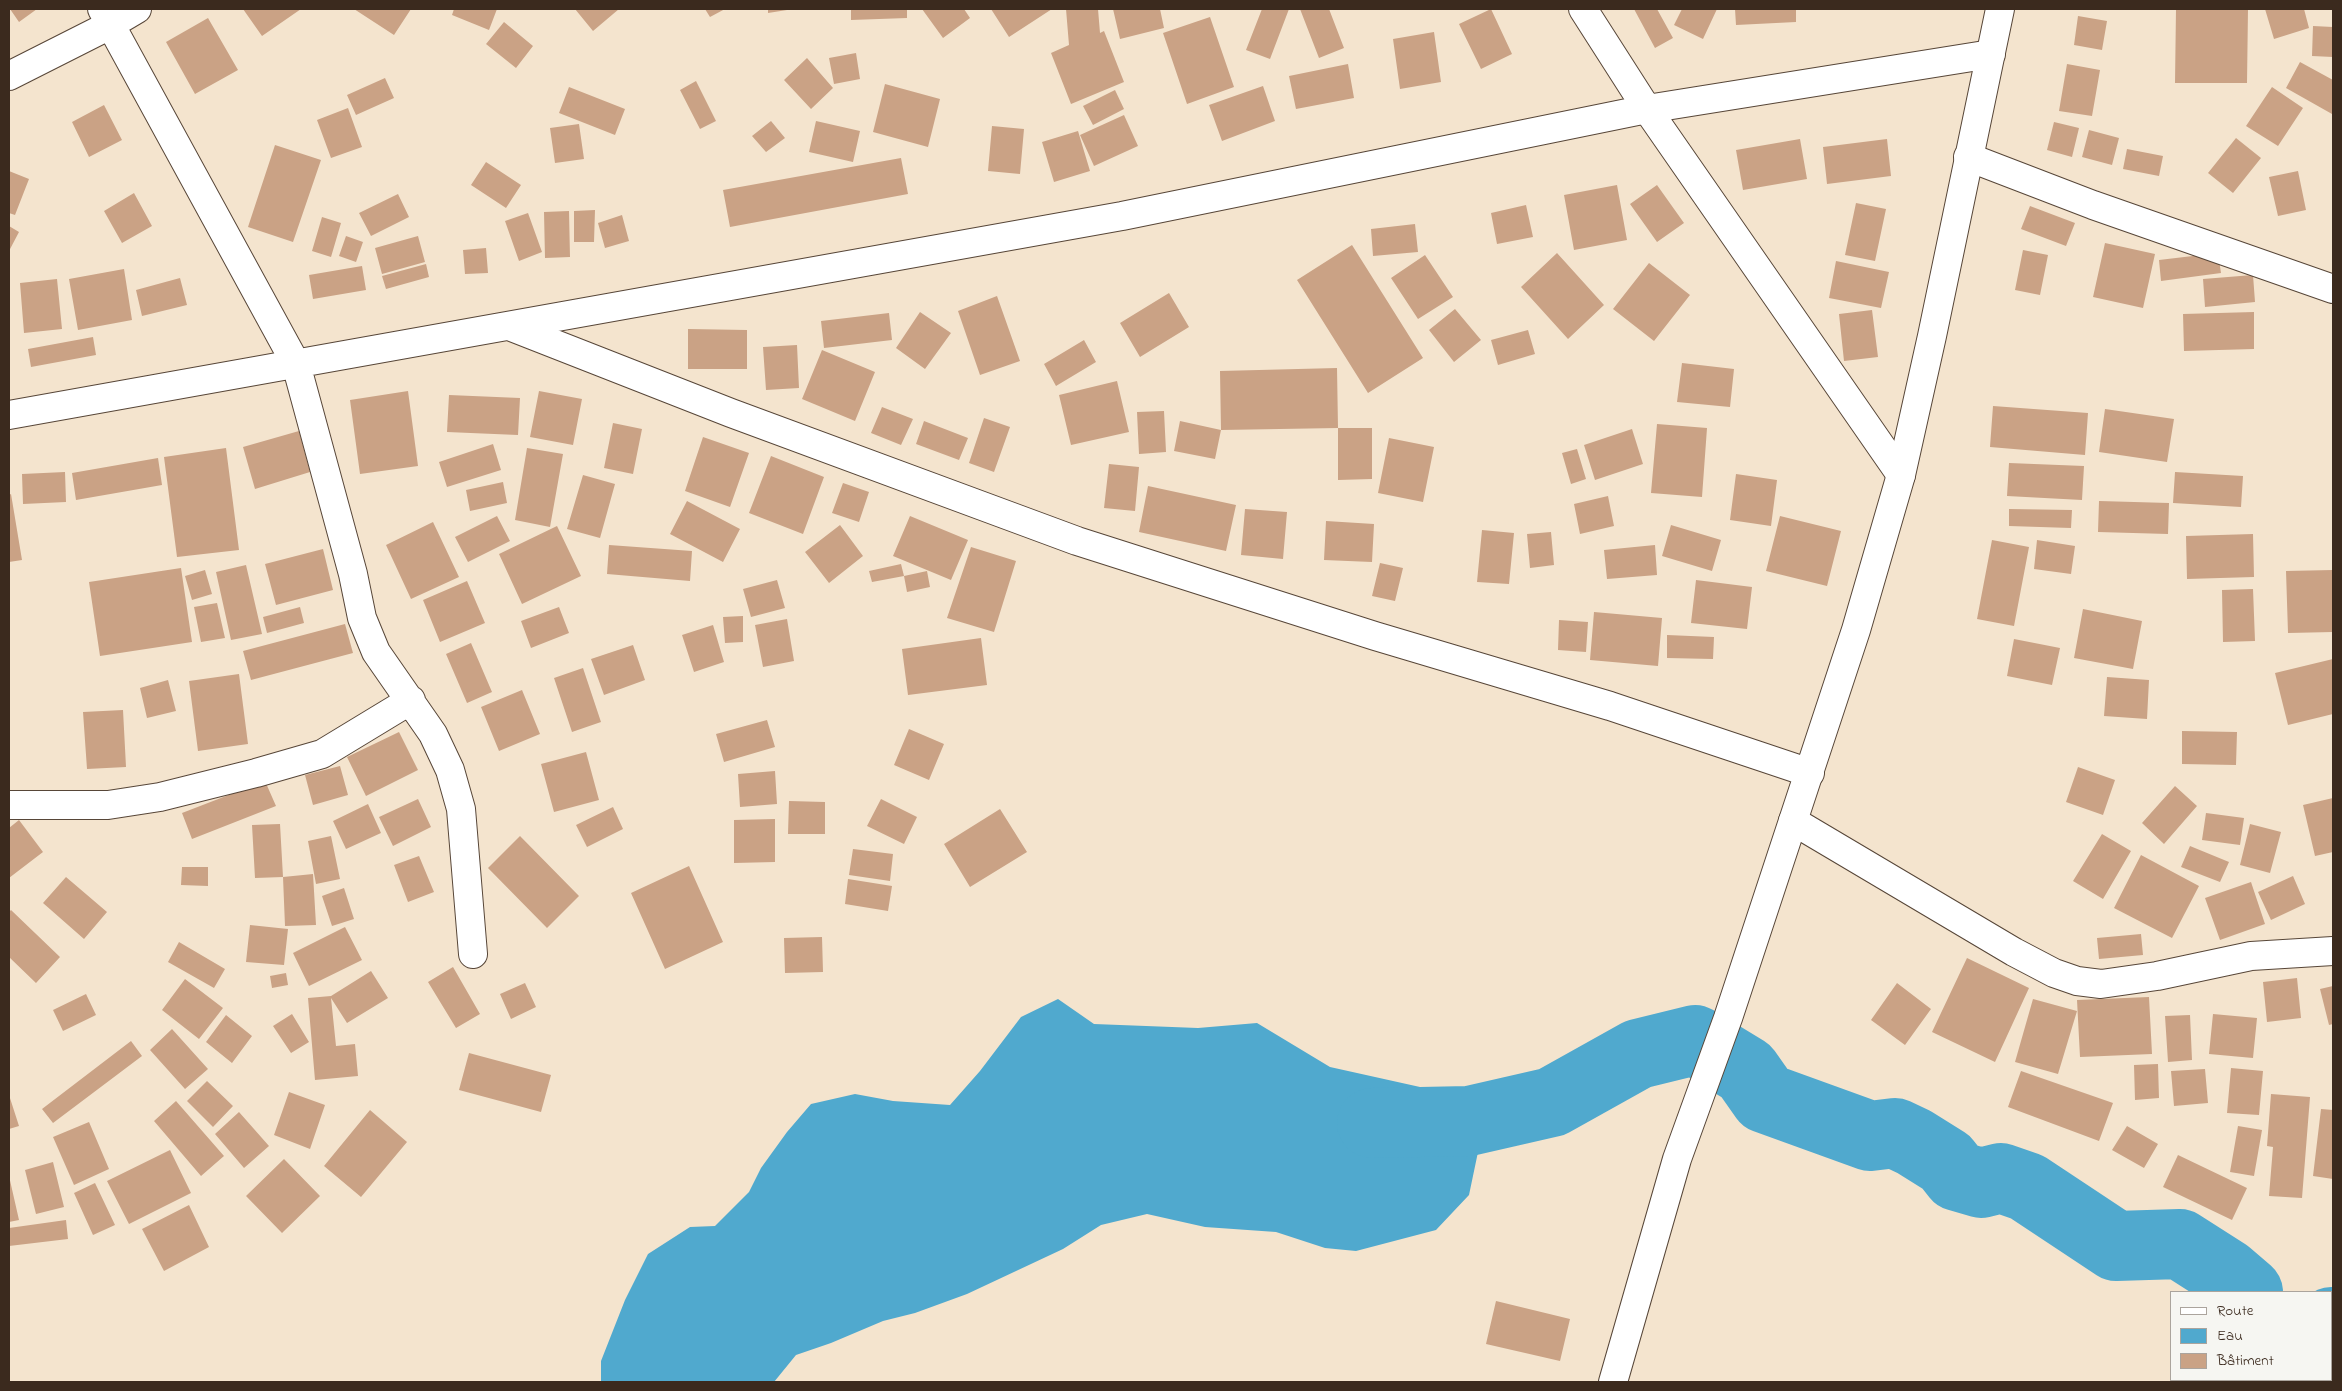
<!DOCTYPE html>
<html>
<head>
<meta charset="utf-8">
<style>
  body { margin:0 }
  #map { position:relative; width:2342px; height:1391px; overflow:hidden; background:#f4e4ce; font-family:"Indie Flower",sans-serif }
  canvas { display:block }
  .frame { position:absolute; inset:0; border:10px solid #3b2a1e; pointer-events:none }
  .legend { position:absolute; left:2170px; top:1291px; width:162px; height:90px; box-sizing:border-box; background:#f6f6f2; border:1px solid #aba49d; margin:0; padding:6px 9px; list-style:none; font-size:15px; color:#3b2a1e }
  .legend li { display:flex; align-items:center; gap:10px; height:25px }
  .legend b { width:25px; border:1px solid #aba49d }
</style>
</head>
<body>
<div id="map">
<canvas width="2342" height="1391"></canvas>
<div class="frame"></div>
<ul class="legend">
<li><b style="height:6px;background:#fff"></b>Route</li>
<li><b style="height:14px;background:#50a9ce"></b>Eau</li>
<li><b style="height:14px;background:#caa285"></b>Bâtiment</li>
</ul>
</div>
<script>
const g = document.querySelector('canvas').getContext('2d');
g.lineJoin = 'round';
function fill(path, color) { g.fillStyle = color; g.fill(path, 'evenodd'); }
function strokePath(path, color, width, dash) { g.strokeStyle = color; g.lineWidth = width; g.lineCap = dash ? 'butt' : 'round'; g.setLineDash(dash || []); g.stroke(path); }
const water = new Path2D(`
  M1058,999L1094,1024L1198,1028L1257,1023L1330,1067L1420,1087L1451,1097L1469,1121L1478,1152L1469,1195L1436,1230L1356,1251L1325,1248L1276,1232L1205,1227L1147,1214L1101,1225L1063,1249L967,1294L915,1313L883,1321L831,1343L796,1355L774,1382H601V1361L625,1300L648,1254L690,1227L715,1226L749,1192L761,1168L787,1132L811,1104L855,1094L893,1101L950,1105L980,1071L1021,1017Z`);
const river = new Path2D(`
  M1372,1123L1469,1121L1552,1102L1638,1054L1695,1040L1746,1071L1765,1098L1870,1136L1895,1133L1914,1142L1946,1162L1957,1176L1981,1183L2001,1178L2027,1187L2116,1246L2180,1244L2227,1274L2248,1292
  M2331,1322H2333`);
const building = new Path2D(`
  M10,9H37L19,22Z
  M243,9H301L262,36Z
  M354,9H411L394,35Z
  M454,9H497L489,30L452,15Z
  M575,9H619L593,31Z
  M705,9H725L710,17Z
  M768,9H787V10L768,13Z
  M851,9H907V18L851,20Z
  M922,9H964L970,18L943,38Z
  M991,9H1052L1009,37Z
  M1066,9H1098L1100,33L1104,31L1124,82L1071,104L1051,53L1069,45Z
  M1113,9H1160L1164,28L1120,39Z
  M1262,9H1289L1270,59L1246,50Z
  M1300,9H1329L1344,48L1319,58Z
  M1491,9L1512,54L1481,69L1459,24Z
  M1634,9H1657L1673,38L1655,48Z
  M1682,9H1717L1703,39L1674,25Z
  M1735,9H1796V22L1736,25Z
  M2176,9H2248L2247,83H2175Z
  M2265,9H2304L2309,28L2274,39Z
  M2078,16L2107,21L2102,50L2074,45Z
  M1210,17L1234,87L1187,104L1163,33Z
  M208,18L238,70L195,94L166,42Z
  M504,22L533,46L516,68L486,44Z
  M2313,26L2333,27V57L2312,56Z
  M1434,32L1441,82L1400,89L1393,39Z
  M856,53L860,79L834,84L829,58Z
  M807,58L833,88L811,109L784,80Z
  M2300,62L2333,80L2332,114L2286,88Z
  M1348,64L1354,98L1296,109L1289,76Z
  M2067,64L2100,70L2092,116L2059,111Z
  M385,78L394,98L356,115L347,95Z
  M696,81L716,121L700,129L680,90Z
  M885,84L940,99L928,147L873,132Z
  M1263,86L1275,121L1222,141L1209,105Z
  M569,87L625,109L615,135L559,113Z
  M2272,87L2303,108L2278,146L2246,126Z
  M1115,90L1124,109L1093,125L1083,106Z
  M104,105L122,140L89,157L72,122Z
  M348,108L362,147L331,158L317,120Z
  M1124,115L1138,146L1094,166L1080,135Z
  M771,121L785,138L766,152L752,136Z
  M816,121L860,131L853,162L809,152Z
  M2054,122L2079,128L2072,157L2047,150Z
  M579,124L584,159L555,163L550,128Z
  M992,126L1024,129L1020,174L988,171Z
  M2089,130L2119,138L2112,165L2082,157Z
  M1078,131L1090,171L1054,182L1042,142Z
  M2236,138L2261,158L2233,193L2208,173Z
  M1800,139L1807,179L1743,190L1736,150Z
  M1887,139L1891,176L1827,184L1823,147Z
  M275,145L321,160L293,242L248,227Z
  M2127,149L2163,156L2159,176L2123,169Z
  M901,158L908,194L730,227L723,190Z
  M486,162L521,185L506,208L471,185Z
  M9,171L29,179L15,215L9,213Z
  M2298,171L2306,210L2278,216L2269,177Z
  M1617,185L1627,240L1574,250L1564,195Z
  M1657,185L1684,223L1657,242L1630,204Z
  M134,193L152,226L122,243L104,211Z
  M398,194L409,217L371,236L359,213Z
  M1856,203L1886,209L1875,261L1845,255Z
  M1526,205L1533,237L1497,244L1491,213Z
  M2030,206L2075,223L2066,246L2021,229Z
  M595,210L594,242H574V211Z
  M569,211L570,257L545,258L544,212Z
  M528,213L542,252L519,261L505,221Z
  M622,215L629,241L605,248L598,223Z
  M322,217L341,223L331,257L312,251Z
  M1415,224L1418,252L1373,256L1371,229Z
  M9,226L19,232L9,251Z
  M346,236L363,242L356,262L339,256Z
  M418,236L425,262L382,274L375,248Z
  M2105,243L2155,254L2143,308L2093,297Z
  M1352,245L1423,358L1368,393L1297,280Z
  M486,248L488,273L465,274L463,250Z
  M2023,250L2048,255L2040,295L2015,290Z
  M1557,253L1604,305L1568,339L1521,287Z
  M2218,253L2221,273L2161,281L2159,260Z
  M1425,255L1453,297L1418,319L1391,278Z
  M1836,261L1889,272L1881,308L1829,298Z
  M1649,263L1690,295L1654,341L1613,309Z
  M426,264L429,277L386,289L382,276Z
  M362,266L366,290L313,299L309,275Z
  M124,269L132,320L78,330L69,279Z
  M2253,275L2255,302L2205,307L2203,279Z
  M180,278L187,305L142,316L136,290Z
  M57,279L62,329L24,333L20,283Z
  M1169,293L1189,327L1140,357L1120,323Z
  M997,296L1020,361L980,375L958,311Z
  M1455,309L1481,340L1454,362L1429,330Z
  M1872,310L1878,357L1844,361L1839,314Z
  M920,312L951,333L925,369L896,348Z
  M2254,312V349L2184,351L2183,314Z
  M889,313L892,340L824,348L821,321Z
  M688,329L747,330V369H688Z
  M1528,330L1535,354L1498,365L1491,340Z
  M93,337L96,355L31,367L28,349Z
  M1084,340L1096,362L1056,386L1044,364Z
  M797,345L799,388L766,390L763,347Z
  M822,350L875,372L855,421L802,399Z
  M1682,363L1734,369L1730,407L1677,402Z
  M1337,368L1338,428L1221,430L1215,459L1174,451L1180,421L1221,430L1220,371Z
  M1117,381L1129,432L1071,445L1059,395Z
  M408,391L418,466L360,474L350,400Z
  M539,391L582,399L573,445L530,437Z
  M449,395L520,398L518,435L447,432Z
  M1993,406L2088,413L2085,455L1990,447Z
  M882,407L913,419L901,445L871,433Z
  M2105,409L2174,419L2167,462L2099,452Z
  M1164,411L1166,452L1139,454L1137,412Z
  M984,418L1010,427L994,472L969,463Z
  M924,421L968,438L959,460L916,444Z
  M613,423L642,429L633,474L604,468Z
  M1657,424L1707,428L1702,497L1651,493Z
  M1338,428H1372V479L1338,480Z
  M1632,429L1643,464L1595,480L1584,445Z
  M299,431L310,472L255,489L243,447Z
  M703,437L749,453L730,507L685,491Z
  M1389,438L1434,447L1423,502L1378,493Z
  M493,444L501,470L447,487L439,462Z
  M226,448L239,550L177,557L164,457Z
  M527,448L563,454L550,527L515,520Z
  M1577,449L1586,479L1571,484L1562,453Z
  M771,456L824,477L803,534L749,513Z
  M158,458L162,485L76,500L72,473Z
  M2009,463L2084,466L2082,500L2007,496Z
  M1109,464L1139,467L1135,511L1104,508Z
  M65,472L66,502L23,504L22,474Z
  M2175,472L2243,476L2241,507L2173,503Z
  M1736,474L1777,480L1771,526L1730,520Z
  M583,475L615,484L600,538L567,529Z
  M503,482L507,503L470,511L466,490Z
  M843,483L869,492L859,522L832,513Z
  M1148,486L1236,505L1226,551L1139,532Z
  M11,494L22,560L9,562V495Z
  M1608,496L1614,526L1580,534L1574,504Z
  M687,501L740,529L723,562L670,534Z
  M2099,501L2169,503L2168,534L2098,532Z
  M1245,509L1287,512L1283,559L1241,555Z
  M2009,509L2072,510L2071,528L2009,526Z
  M497,516L510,541L468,562L455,537Z
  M910,516L968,540L951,580L893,556Z
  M1780,516L1841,531L1827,586L1766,571Z
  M1326,521L1374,524L1372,562L1324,560Z
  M433,522L459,577L411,599L386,545Z
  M840,525L863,556L829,583L805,552Z
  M1671,525L1721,540L1712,571L1662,556Z
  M557,526L581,576L522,604L499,554Z
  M1482,530L1514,533L1509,584L1477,582Z
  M1551,532L1554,565L1530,568L1527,534Z
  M2253,534L2254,577L2187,579L2186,536Z
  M1992,540L2029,547L2014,626L1977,619Z
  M2037,540L2075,546L2071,574L2034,569Z
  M609,545L692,551L690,581L607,574Z
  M1655,545L1657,575L1607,579L1604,550Z
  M971,547L1016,561L994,632L947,618Z
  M323,549L333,590L276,605L265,564Z
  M1380,563L1403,568L1395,601L1372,596Z
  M901,564L904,576L872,582L869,571Z
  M246,565L262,634L231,640L216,572Z
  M181,568L192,642L100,656L89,582Z
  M205,570L212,594L192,600L185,576Z
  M2333,570V632L2288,633L2286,571Z
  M927,571L930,587L907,592L904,576Z
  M777,580L785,608L751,617L743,589Z
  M1696,580L1752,587L1747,629L1691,623Z
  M467,581L485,623L440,642L423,600Z
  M2253,589L2255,641L2223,642L2222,590Z
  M217,603L225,638L201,642L194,607Z
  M300,607L304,623L267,633L263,617Z
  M559,607L569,633L531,648L521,621Z
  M2083,609L2142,621L2133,669L2074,658Z
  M1594,612L1662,618L1658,666L1590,660Z
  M743,616V642L725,643L723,617Z
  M787,619L794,661L763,667L755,625Z
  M1559,620L1588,622L1586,652L1558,650Z
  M345,624L353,653L251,680L243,651Z
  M713,625L724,662L694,672L682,635Z
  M1667,635L1714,637L1713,659L1667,658Z
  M981,638L987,685L908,695L902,649Z
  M2014,639L2060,648L2052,685L2007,676Z
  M471,643L492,692L467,703L446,654Z
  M633,645L645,680L604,695L591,659Z
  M2333,659V714L2288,725L2275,673Z
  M583,668L601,722L572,732L554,678Z
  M239,674L248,744L198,751L189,681Z
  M2107,677L2149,680L2147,719L2104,716Z
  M168,680L176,711L147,718L140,688Z
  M522,690L540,734L499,751L481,707Z
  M123,710L126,767L87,769L83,712Z
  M767,720L775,747L724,762L716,734Z
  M909,729L944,744L929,780L894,765Z
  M2182,731L2237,732L2236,765L2182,764Z
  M399,732L418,770L366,796L347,757Z
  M586,752L599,800L554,812L541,764Z
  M340,766L348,795L313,805L305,775Z
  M2078,767L2115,780L2103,815L2066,802Z
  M775,771L777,804L740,807L738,774Z
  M265,781L276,806L192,839L182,813Z
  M2175,786L2197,806L2164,844L2142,823Z
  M2333,798V852L2315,856L2303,805Z
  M418,799L431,827L393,846L379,817Z
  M881,799L917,817L904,844L867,826Z
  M789,801L825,802V834H788Z
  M368,804L381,833L346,849L333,821Z
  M613,807L623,829L587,847L576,825Z
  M1000,809L1027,852L970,887L944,844Z
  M2206,813L2244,818L2240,845L2202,840Z
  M775,819V862L734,863V820Z
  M19,820L43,852L9,878V828Z
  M280,824L283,877L255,878L252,825Z
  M2250,824L2281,832L2270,873L2240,865Z
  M2102,834L2131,851L2103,899L2073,881Z
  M331,836L340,879L316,884L308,841Z
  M520,836L579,896L547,928L488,868Z
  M2190,846L2229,862L2220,882L2181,867Z
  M853,849L893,854L890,881L849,875Z
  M2141,855L2199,886L2172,938L2114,908Z
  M419,856L434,892L408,902L394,865Z
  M689,866L723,942L665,969L631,893Z
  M182,867H208V886L181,885Z
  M313,874L316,925L285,926L283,877Z
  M2293,876L2305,904L2271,920L2258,892Z
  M66,877L107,912L84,939L43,903Z
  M848,879L892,886L888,911L845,904Z
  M2251,882L2265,924L2220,940L2205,898Z
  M344,888L354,919L332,926L322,896Z
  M11,910L60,957L36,983L9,957V912Z
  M250,925L288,929L284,965L246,962Z
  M345,927L362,960L309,986L293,953Z
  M2141,934L2143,955L2099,959L2097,938Z
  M822,937L823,972L785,973L784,938Z
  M179,942L225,969L214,988L168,962Z
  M1967,958L2029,988L1995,1062L1932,1032Z
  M453,967L480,1014L456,1028L428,982Z
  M371,971L388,998L347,1023L331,998L336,1046L355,1044L358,1076L315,1080L308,998L331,996Z
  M286,973L288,985L272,988L270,976Z
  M2297,978L2301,1018L2267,1022L2263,982Z
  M185,979L223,1008L199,1039L162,1010Z
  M525,983L536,1007L511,1019L500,994Z
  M1897,983L1931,1009L1905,1045L1871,1020Z
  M2333,986V1024L2329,1025L2320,989Z
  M86,994L96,1015L63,1031L53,1010Z
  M2149,997L2152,1054L2080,1057L2077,1000Z
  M2033,999L2077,1011L2058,1074L2015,1062Z
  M292,1014L309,1042L291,1053L273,1026Z
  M2213,1014L2257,1018L2253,1058L2209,1054Z
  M226,1015L252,1036L232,1063L206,1042Z
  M2190,1015L2192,1060L2168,1062L2165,1016Z
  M172,1029L208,1069L185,1089L150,1050Z
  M131,1041L142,1056L53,1123L42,1109Z
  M469,1053L551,1075L541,1112L459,1090Z
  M2158,1064L2159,1098L2135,1100L2134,1065Z
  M2231,1068L2263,1071L2259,1115L2227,1113Z
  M2205,1069L2208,1103L2174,1106L2171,1071Z
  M2021,1071L2113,1103L2099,1141L2008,1107Z
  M207,1081L233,1106L213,1127L187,1101Z
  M289,1092L325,1105L310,1149L274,1135Z
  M2271,1094L2310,1097L2302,1198L2269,1196L2273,1147L2267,1146Z
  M9,1095L19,1126L9,1129Z
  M176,1101L224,1156L201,1176L154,1121Z
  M2321,1109L2333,1110V1179L2313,1176Z
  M370,1110L407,1142L361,1197L324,1166Z
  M239,1112L269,1146L244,1168L215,1134Z
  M89,1122L109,1169L74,1185L53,1137Z
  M2127,1126L2158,1144L2144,1168L2112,1150Z
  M2238,1126L2262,1130L2254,1176L2230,1172Z
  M170,1150L191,1193L129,1224L107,1181Z
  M2178,1155L2247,1188L2232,1220L2163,1187Z
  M284,1159L320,1196L282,1233L246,1196Z
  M53,1162L64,1207L36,1214L25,1170Z
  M9,1176L19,1220L9,1222Z
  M95,1183L115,1225L93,1235L74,1193Z
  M189,1205L209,1247L164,1271L142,1229Z
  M66,1220L68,1239L9,1246V1228Z
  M1496,1301L1570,1319L1560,1361L1486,1344Z`);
const minor = new Path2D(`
  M102,9L296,364L353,574L362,618L376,652L433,734L450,770L461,809L473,954
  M1583,9L1647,109L1901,475
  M9,76L110,25L137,9
  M1968,157L2093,205L2333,289
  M509,326L731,413L1077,541L1375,636L1610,706L1810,773
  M9,415L1122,216L1647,109L1991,54
  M9,805H108L160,797L256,773L322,754L411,700
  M1793,821L2014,952L2054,973L2077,981L2101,984L2157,976L2251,956L2333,951`);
const tertiary = new Path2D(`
  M1613,1382L1677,1159L1728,1018L1856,630L1901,475L1932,336L2000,9`);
fill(water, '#50a9ce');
strokePath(river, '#50a9ce', 70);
fill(building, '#caa285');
strokePath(minor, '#574638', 30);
strokePath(tertiary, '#574638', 30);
strokePath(minor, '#fff', 28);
strokePath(tertiary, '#fff', 28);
</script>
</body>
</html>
